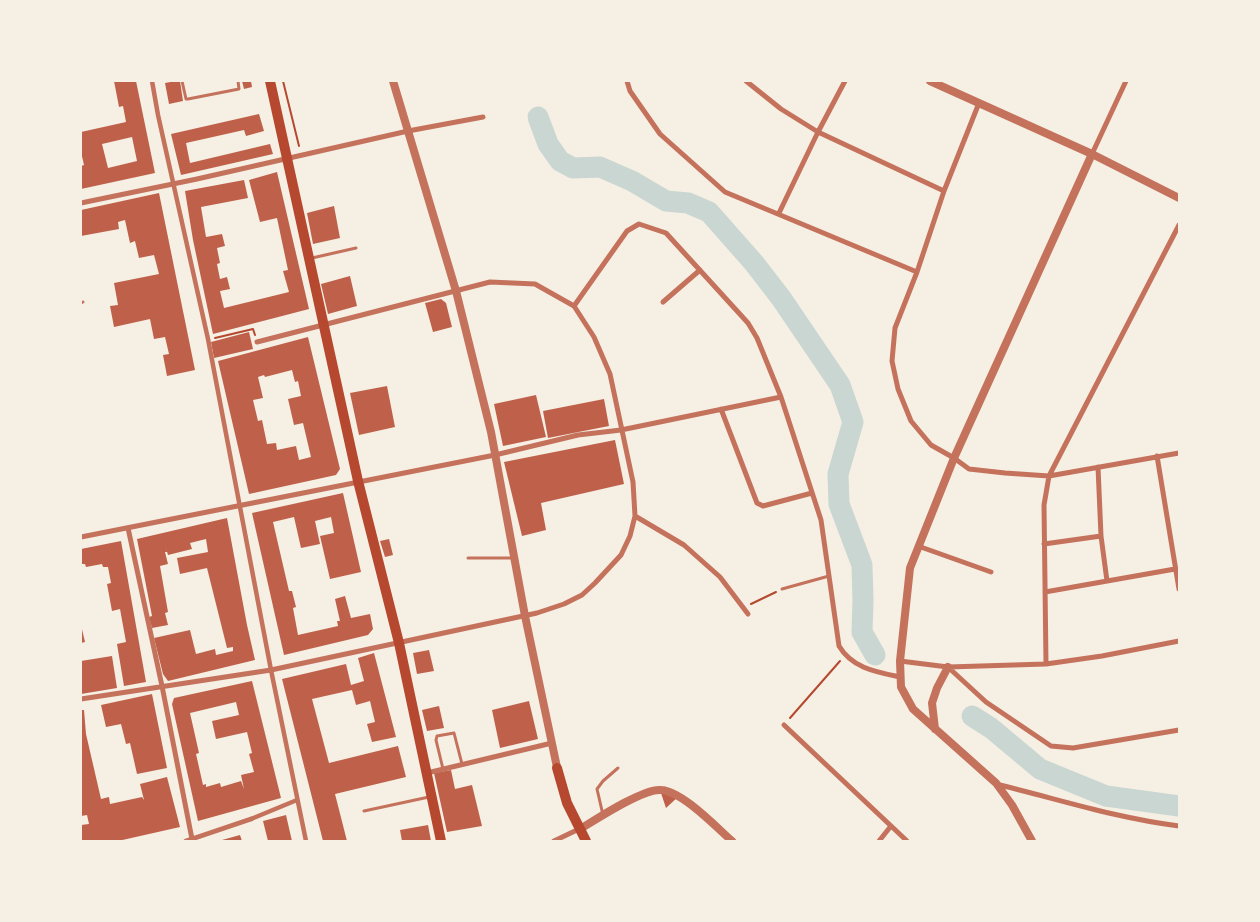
<!DOCTYPE html>
<html>
<head>
<meta charset="utf-8">
<style>
  body { margin:0 }
  #map { position:relative; width:1260px; height:922px; overflow:hidden; background:#f6efe4; font-family:Arial,sans-serif }
  canvas { display:block }
  .frame { position:absolute; inset:0; border:82px solid #f6efe4; pointer-events:none }
</style>
</head>
<body>
<div id="map">
<canvas width="1260" height="922"></canvas>
<div class="frame"></div>
</div>
<script>
const g = document.querySelector('canvas').getContext('2d');
g.lineJoin = 'round';
function strokePath(path, color, width, dash) { g.strokeStyle = color; g.lineWidth = width; g.lineCap = dash ? 'butt' : 'round'; g.setLineDash(dash || []); g.stroke(path); }
function fill(path, color) { g.fillStyle = color; g.fill(path, 'evenodd'); }
const river = new Path2D(`
  M538,117L548,144L560,161L573,168L600,167L632,181L666,201L688,203L709,212L754,263L781,298L840,385L853,422L838,474L839,504L862,565L863,601L862,632L875,655
  M972,716L991,728L1040,769L1106,796L1179,806`);
const building = new Path2D(`
  M114,81H136L155,173L81,189V166L84,165L81,152V132L126,122L123,106L119,107ZM132,137L137,161L108,168L102,144Z
  M176,81H180L183,101L169,104L165,83Z
  M242,81H251L252,87L244,89Z
  M259,114L264,131L246,136L244,130L186,143L190,163L270,144L273,154L181,175L171,134Z
  M277,172L309,309L213,334L193,240L185,191L244,180L248,198L201,207L206,237L222,234L225,246L217,248L220,263L217,264L220,279L227,277L230,289L220,291L224,308L289,292L283,271L288,270L277,218L260,222L249,180Z
  M159,193L195,370L167,376L163,355L169,354L165,337L154,339L150,319L114,327L110,306L118,305L114,283L159,274L154,255L139,258L135,241L130,243L125,220L118,222L119,229L81,236V210Z
  M334,206L340,238L313,244L307,213Z
  M350,276L357,306L328,314L321,284Z
  M441,299L446,303L452,327L433,332L425,303Z
  M249,332L253,349L214,358L211,342Z
  M308,337L340,469L336,475L249,494L218,361ZM292,370L295,382L298,381L301,396L288,399L294,425L303,423L311,457L299,460L296,446L277,450L276,443L267,444L262,420L258,421L253,400L263,398L258,377L264,375L265,377Z
  M387,386L395,427L359,435L350,393Z
  M536,395L546,437L503,446L494,404Z
  M604,399L609,426L548,438L543,411Z
  M615,440L624,484L541,503L546,530L522,536L504,462Z
  M343,493L361,572L330,579L320,536L334,533L331,517L315,521L320,544L301,548L294,517L273,522L289,591H292L296,607L293,608L298,635L338,626L337,621H340L335,599L345,596L351,618L370,614L373,629L368,635L284,655L252,513Z
  M227,518L247,625L255,660L168,681L163,674L154,638L190,630L196,654L215,649L216,655L233,651V647L227,648L207,568L180,574L177,558L208,552L206,539L190,543L192,549L168,555L165,545L167,552H165L168,564L160,566L168,612L165,613L168,625L152,628L149,617L152,616L137,539Z
  M389,539L393,555L385,557L380,541Z
  M121,541L146,682L124,686L117,644L126,642L120,609L112,611L107,584L111,583L108,567H103L102,564L86,567L85,564H81V549Z
  M81,625L85,642L81,643Z
  M429,650L434,671L417,674L413,653Z
  M374,653L396,737L372,742L367,724L375,722L370,701L356,705L352,690L312,699L329,763L398,746L406,777L335,794L347,841H323L282,679L346,664L351,685L364,681L358,658Z
  M112,656L117,688L81,694V661Z
  M252,681L281,798L198,821L172,704L174,698ZM236,702L239,715L212,721L216,739L247,732L252,753L249,754L254,772L241,775L244,789L241,781L221,787L220,783L206,787V784L203,785L196,754L199,753L190,713Z
  M152,694L167,768L137,774L130,743L126,744L121,724L106,727L101,705Z
  M529,701L538,739L500,748L492,710Z
  M439,706L444,728L427,731L422,710Z
  M81,710H84L86,734L101,799L109,797L110,804L142,797L144,800L140,784L167,777L180,827L118,841H81V825L89,824L87,815L81,816Z
  M451,770L455,789L472,785L482,826L447,832L434,773Z
  M660,790L679,796L666,808Z
  M286,815L292,841H268L263,821Z
  M428,825L431,841H402L400,830Z
  M240,835L242,841H222V840Z`);
const path = new Path2D(`
  M283,81L299,146
  M215,338L253,329L255,335
  M751,604L776,592
  M790,718L840,661`);
const service = new Path2D(`
  M182,81L186,99H188L239,89L238,81
  M312,258L356,248
  M81,303L83,302
  M468,558H513
  M782,589L829,576
  M443,769L436,740L437,736L454,733L462,764
  M364,811L429,797
  M603,815L597,789L603,781L618,768`);
const pedestrian = new Path2D(`
  M152,81L158,115L208,339L271,670L306,841
  M251,819L297,800`);
const minor = new Path2D(`
  M627,81L630,91L660,134L725,192L917,272
  M746,81L781,109L818,132L944,191
  M979,103L944,191L917,272L895,328L892,361L898,389L911,421L931,445L954,458L969,469L1005,473L1049,476L1179,453
  M1092,154L1126,81
  M81,203L197,179L408,131L483,117
  M779,213L818,132L845,81
  M663,302L700,270
  M574,306L627,231L639,224L666,233L748,323L757,338L781,397L821,520L839,646C852,668 876,672 900,677
  M721,409L757,503L763,506L812,493
  M1157,456L1179,589
  M1098,467L1101,536L1107,581
  M635,516L684,545L720,577L748,614
  M128,528L162,686L192,839
  M81,537L495,455L578,435L621,430L781,397
  M1044,544L1101,536
  M918,546L991,572
  M1045,592L1175,569
  M900,661L948,667L1046,664L1102,656L1179,641
  M1046,664L1044,505L1049,476L1179,225
  M949,668L986,702L1051,746L1073,748L1179,730
  M81,699L271,670L537,613L564,604L582,595L595,583L621,555L630,536L635,516L633,482L610,374L594,337L574,306L535,284L490,282L257,342
  M784,725L907,841
  M427,773L552,743
  M996,784C1058,799 1115,818 1179,826
  M186,841L251,819
  M554,841L577,830
  M879,841L891,826`);
const tertiary = new Path2D(`
  M393,81L456,291L491,432L525,616L558,772
  M930,81L1092,154L1179,198
  M935,729L932,703L937,688L948,667
  M582,828C598,818 644,788 661,790C682,791 716,827 732,841
  M1032,841L1012,805L996,783L913,709L901,687L900,661L910,568L954,458L1092,154`);
const primary = new Path2D(`
  M270,81L358,481L399,643L441,841
  M557,768L567,803L586,841`);
strokePath(river, '#c9d6d2', 21);
fill(building, '#bf614a');
strokePath(path, '#b5482f', 2);
strokePath(service, '#c5725c', 3);
strokePath(pedestrian, '#c5725c', 4.5);
strokePath(minor, '#c5725c', 5);
strokePath(tertiary, '#c5725c', 8);
strokePath(primary, '#b5482f', 10);
</script>
</body>
</html>
